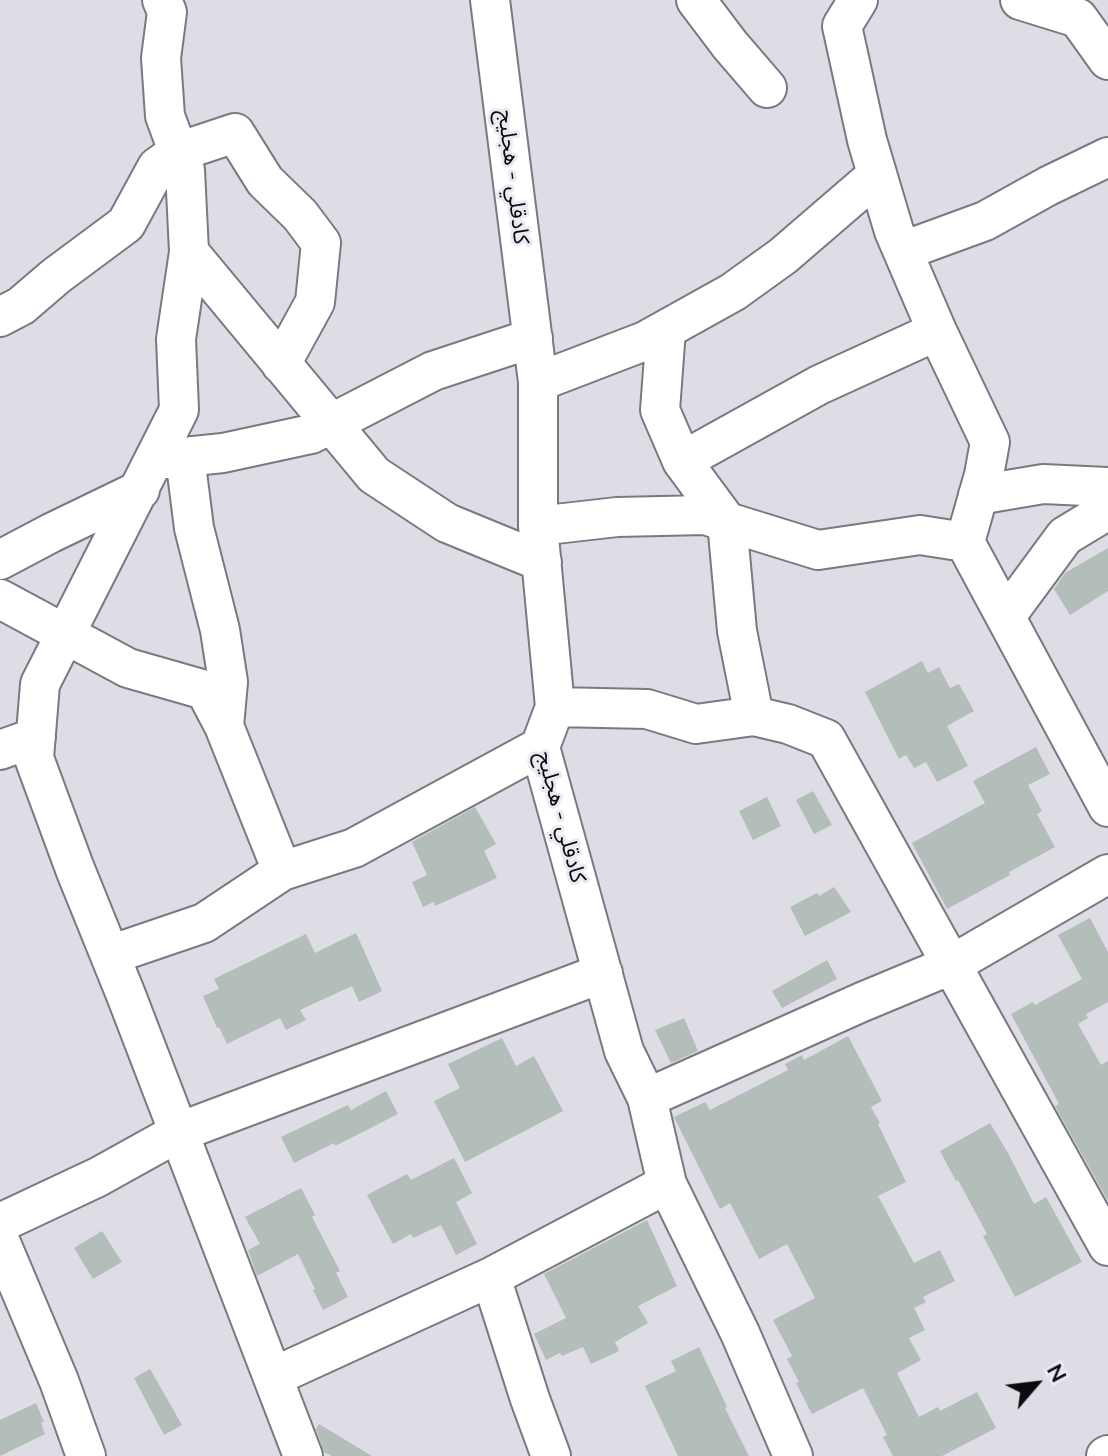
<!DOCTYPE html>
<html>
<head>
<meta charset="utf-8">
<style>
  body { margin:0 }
  #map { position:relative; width:1108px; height:1456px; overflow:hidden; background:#dedde5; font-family:Mulish,sans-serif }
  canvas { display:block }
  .north { position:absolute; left:996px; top:1344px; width:80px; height:80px; -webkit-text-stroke:6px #ebeaf3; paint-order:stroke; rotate:62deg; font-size:22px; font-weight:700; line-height:32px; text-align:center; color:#0b0b0e }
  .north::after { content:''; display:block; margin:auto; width:28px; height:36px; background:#0b0b0e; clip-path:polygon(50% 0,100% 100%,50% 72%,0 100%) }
</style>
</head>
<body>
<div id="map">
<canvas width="1108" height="1456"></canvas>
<div class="north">N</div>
</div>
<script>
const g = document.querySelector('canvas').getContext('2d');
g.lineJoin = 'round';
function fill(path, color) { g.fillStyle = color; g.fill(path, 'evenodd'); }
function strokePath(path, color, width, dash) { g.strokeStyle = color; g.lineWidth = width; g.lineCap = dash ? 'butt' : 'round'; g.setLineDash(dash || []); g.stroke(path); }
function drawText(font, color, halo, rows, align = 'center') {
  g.font = font + ' Mulish,"Noto Sans Arabic",sans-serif'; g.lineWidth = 6; g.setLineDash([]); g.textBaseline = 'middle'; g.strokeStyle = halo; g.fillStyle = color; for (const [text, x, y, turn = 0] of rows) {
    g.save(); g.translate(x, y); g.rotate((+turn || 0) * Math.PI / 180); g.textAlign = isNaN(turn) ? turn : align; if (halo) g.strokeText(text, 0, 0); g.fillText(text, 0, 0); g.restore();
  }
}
const building = new Path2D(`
  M1108,548V591L1070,615L1054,589L1065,573Z
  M922,661L928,673L939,667L950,688L959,684L974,711L947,726L968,766L937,782L926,762L914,768L906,755L899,759L865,692Z
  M1036,747L1050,774L1028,785L1042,811L1037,814L1055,847L1009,872L1010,875L947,909L912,843L985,803L973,781Z
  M813,791L832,825L814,834L796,800Z
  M767,797L781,826L753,840L739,811Z
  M475,807L496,844L484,851L497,878L435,906L434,902L423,907L412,882L427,875L412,842Z
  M834,887L851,912L805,936L790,907L817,893L819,896Z
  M1090,918L1108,952V1002L1086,1014L1088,1018L1078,1024L1101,1065L1108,1061V1201L1055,1106L1059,1104L1011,1014L1033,1002L1035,1005L1082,979L1058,935Z
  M356,933L382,991L359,1002L352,986L300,1010L306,1020L286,1030L280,1018L227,1044L219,1027L217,1028L203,996L219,989L214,979L306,934L315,953Z
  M827,960L837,979L782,1008L772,991Z
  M684,1018L698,1051L671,1063L655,1030Z
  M848,1036L882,1101L871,1107L880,1123L878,1124L906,1182L878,1196L914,1263L940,1250L955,1281L923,1297L926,1302L914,1308L925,1330L909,1338L921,1360L897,1373L919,1417L938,1407L940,1411L977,1392L996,1428L942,1456H893L883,1437L887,1435L863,1388L812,1414L796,1383L799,1382L787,1359L792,1356L773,1320L815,1298L787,1244L759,1259L730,1203L720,1209L674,1117L705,1102L710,1110L788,1070L785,1064L802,1055L804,1060Z
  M502,1038L516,1066L534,1056L563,1111L465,1162L434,1101L460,1088L448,1064Z
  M386,1091L398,1114L335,1146L334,1143L294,1163L281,1137L348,1105L351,1110Z
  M990,1123L1008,1153L1034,1204L1046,1197L1082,1262L1015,1297L983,1236L987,1234L958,1180L956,1181L940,1151Z
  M454,1158L472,1193L456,1202L477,1244L456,1255L441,1225L413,1238L411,1234L393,1244L367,1195L407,1174L411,1180Z
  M301,1188L315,1215L312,1217L340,1271L336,1273L348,1297L323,1310L313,1290L315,1289L298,1254L257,1276L248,1250L260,1244L245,1217Z
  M647,1220L677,1286L638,1306L648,1323L615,1342L619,1351L591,1364L583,1347L562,1356L560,1353L546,1360L534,1334L566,1318L544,1274Z
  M102,1231L122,1262L93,1279L74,1248Z
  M699,1347L727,1407L725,1408L749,1456H678L645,1386L676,1371L671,1361Z
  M150,1369L182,1425L164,1435L134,1378Z
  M36,1403L44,1422L41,1423L45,1434L0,1456V1420Z
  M319,1424L372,1456H332L324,1452L316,1429Z`);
const minor = new Path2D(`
  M162,0L167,12L161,58L165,116L185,170L189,252L176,339L179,410L40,684L34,758L75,869L126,995L303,1456
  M490,0L538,382V526L555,707L540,747L624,1051L647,1098L667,1184L740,1333L793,1456
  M696,0L730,45L767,88
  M858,0L842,26L867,140L894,231L937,331L990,442L984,475L965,542L1108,807
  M1020,0L1078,18L1108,60
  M903,251L985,221L1048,186L1108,157
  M189,252L374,475L447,523L542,562
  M0,317L21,306L56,276L126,224L157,167L178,152L235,133L265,181L300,215L321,243L315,302L281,364
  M666,330L660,410L682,461L727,522L737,631L754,716
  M538,382L645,341L733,292L783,256L877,175
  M185,457L194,528L220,630L228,682L224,726
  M155,460L223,453L311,434L433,371L533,338
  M682,461L819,385L937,331
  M978,495L1043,484L1108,487
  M538,526L617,517L705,515L818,550L920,535L965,542
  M0,560L51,533L140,490
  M0,599L128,668L205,690L224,726L282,871
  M1006,616L1065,536L1108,510
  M555,707L647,709L696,724L754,716L788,724L826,739L1108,1246
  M0,750L36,737
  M110,955L204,923L282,871L354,848L540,747
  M647,1098L862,1002L951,965L1108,874
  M0,1223L98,1177L179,1132L603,973
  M0,1241L59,1381L86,1456
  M491,1277L530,1399L551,1456
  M273,1377L491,1277L667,1184
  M1106,1456L1108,1455`);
const streetNames = [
  ["كادقلي - هجليج",513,177,83],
  ["كادقلي - هجليج",561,817,75]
];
fill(building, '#b3bdb9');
strokePath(minor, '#7a7880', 42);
strokePath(minor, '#fff', 38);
drawText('22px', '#0b0b0e', '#ebeaf3', streetNames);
</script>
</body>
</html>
